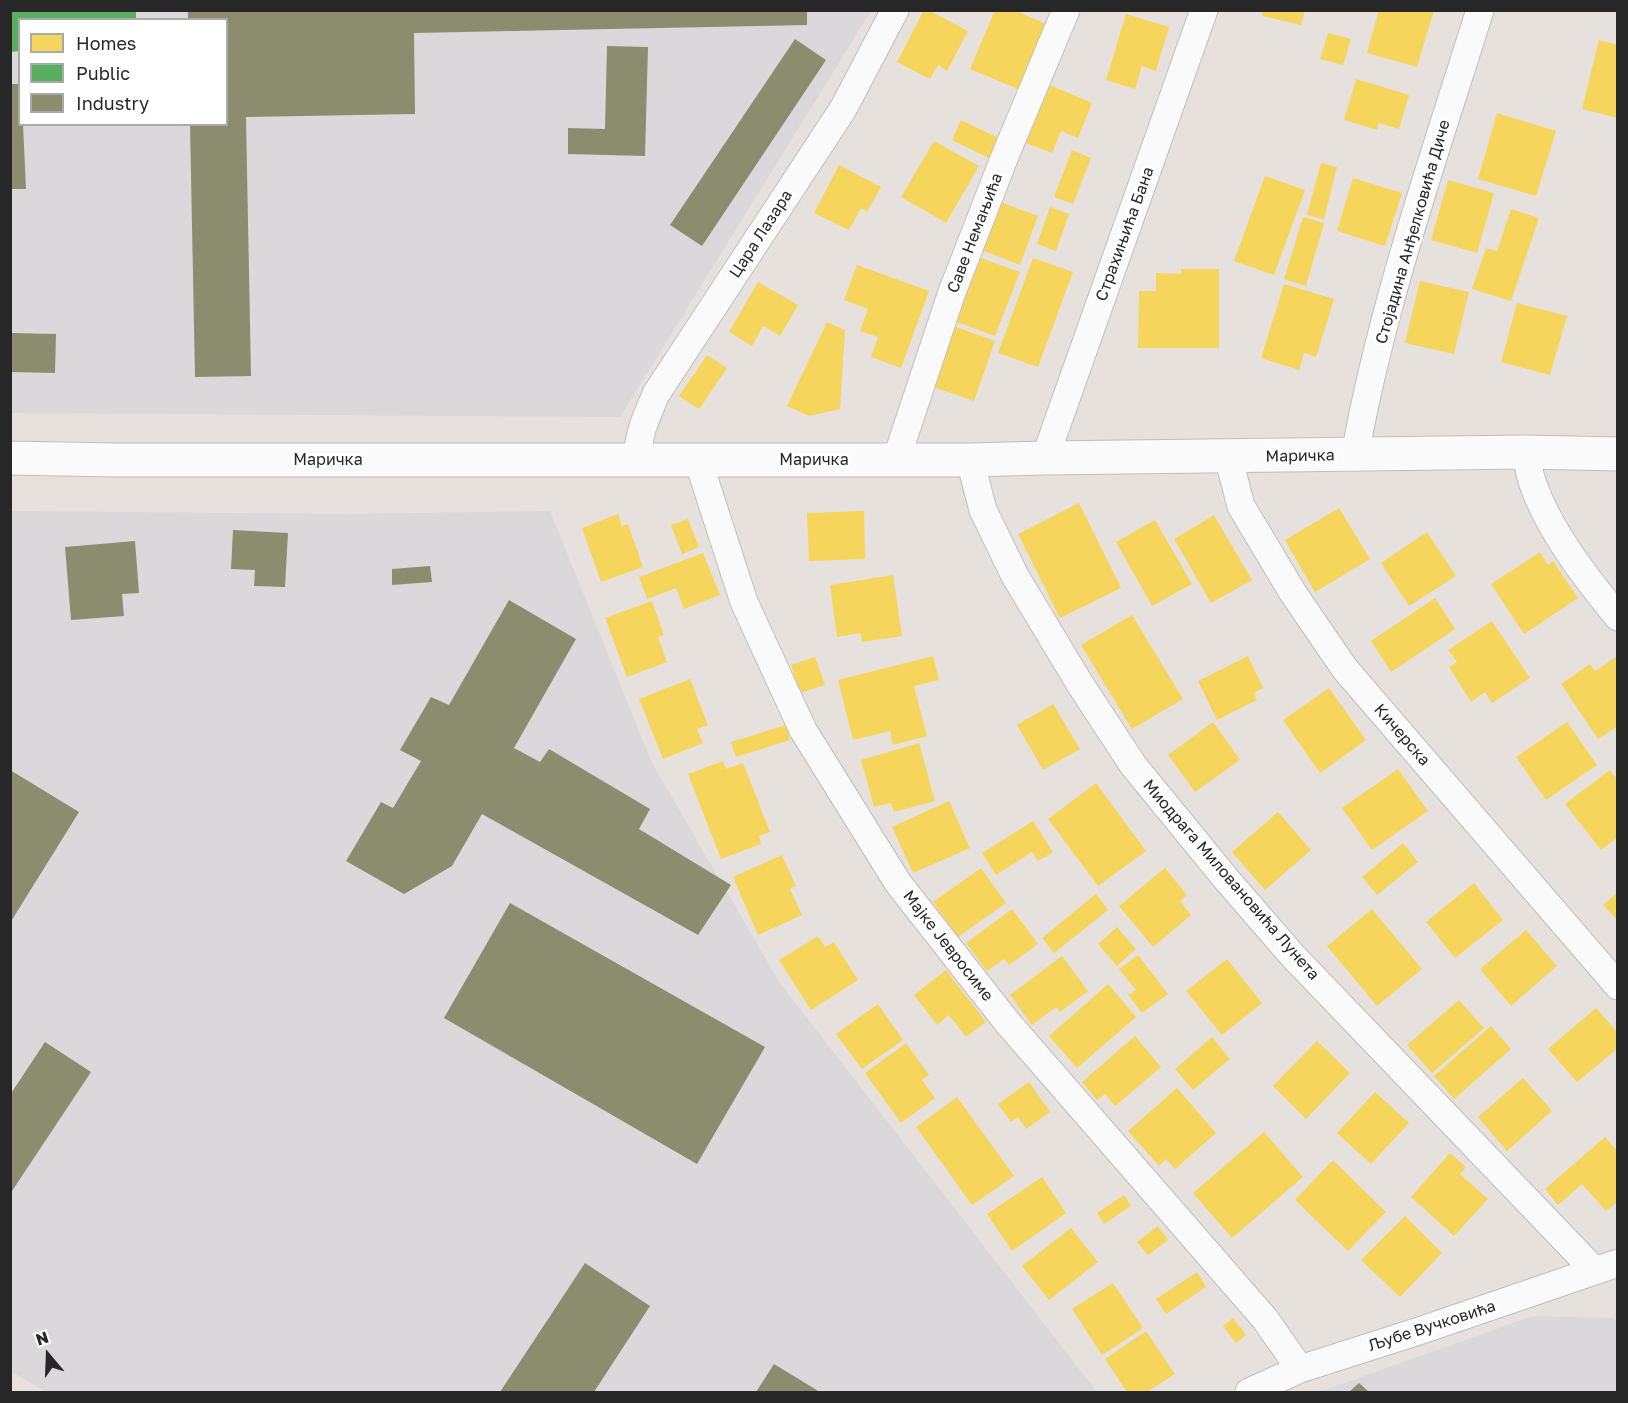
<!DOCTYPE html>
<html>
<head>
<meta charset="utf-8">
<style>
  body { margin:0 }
  #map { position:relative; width:1628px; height:1403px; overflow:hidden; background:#e6e1dc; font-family:"Golos Text",sans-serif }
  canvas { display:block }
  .frame { position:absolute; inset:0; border:12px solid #272727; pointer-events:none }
  .legend { position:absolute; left:18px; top:18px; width:210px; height:108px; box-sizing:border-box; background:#fff; border:2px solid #a9a9a9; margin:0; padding:8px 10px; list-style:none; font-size:18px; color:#272727 }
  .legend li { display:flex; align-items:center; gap:12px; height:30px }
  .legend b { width:30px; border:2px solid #a9a9a9 }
  .north { position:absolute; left:18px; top:1325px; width:60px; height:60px; -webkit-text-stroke:4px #fff; paint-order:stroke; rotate:341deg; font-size:16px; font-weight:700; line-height:24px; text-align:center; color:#272727 }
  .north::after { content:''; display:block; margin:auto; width:21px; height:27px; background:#272727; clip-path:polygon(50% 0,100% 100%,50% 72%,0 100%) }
</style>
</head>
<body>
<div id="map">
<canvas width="1628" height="1403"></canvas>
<div class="frame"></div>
<ul class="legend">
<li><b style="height:16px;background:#f6d55c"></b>Homes</li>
<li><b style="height:16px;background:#5aae61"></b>Public</li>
<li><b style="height:16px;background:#8c8c6e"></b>Industry</li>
</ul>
<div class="north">N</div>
</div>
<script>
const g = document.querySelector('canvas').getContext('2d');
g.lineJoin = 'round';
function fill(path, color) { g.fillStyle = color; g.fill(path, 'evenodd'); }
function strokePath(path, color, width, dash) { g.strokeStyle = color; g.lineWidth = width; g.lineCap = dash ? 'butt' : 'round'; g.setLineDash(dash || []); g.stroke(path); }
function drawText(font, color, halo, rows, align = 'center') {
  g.font = font + ' "Golos Text",sans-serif'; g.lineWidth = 6; g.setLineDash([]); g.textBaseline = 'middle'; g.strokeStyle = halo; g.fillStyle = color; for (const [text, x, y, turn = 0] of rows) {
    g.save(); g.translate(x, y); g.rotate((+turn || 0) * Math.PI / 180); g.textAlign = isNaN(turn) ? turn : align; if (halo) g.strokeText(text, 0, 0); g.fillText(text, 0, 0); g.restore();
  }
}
const industrial = new Path2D(`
  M11,11H871L620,417L11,413ZM20,20H226V124H20Z
  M11,511L346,514L550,511L652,763L780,983L1097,1392H46L11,1371Z
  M1533,1316L1613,1318L1617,1321V1392H1319Z`);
const homes = new Path2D(`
  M924,10H928L968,31L947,71L938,65L930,79L897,62Z
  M995,10H1014L1048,25L1020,90L970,69Z
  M1263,10H1305L1301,25L1262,16Z
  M1379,10H1434L1417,67L1367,53Z
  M1126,14L1169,27L1156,71L1142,66L1135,89L1106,80Z
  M1328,33L1351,39L1343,65L1320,59Z
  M1599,40L1618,45V118L1582,109Z
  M1356,79L1409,95L1399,129L1379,123L1377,130L1344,120Z
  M1050,85L1092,103L1078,138L1061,131L1052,153L1026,143Z
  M1497,113L1556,131L1536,196L1478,179Z
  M961,120L1003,140L993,160L952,140Z
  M934,141L979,166L946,223L901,197Z
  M1072,150L1091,158L1073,204L1054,197Z
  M1321,163L1337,167L1324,219L1307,215Z
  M839,165L881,187L867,212L861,208L849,230L814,213Z
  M1265,176L1305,190L1274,275L1234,261Z
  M1353,178L1402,193L1385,246L1337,231Z
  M1448,180L1494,193L1477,253L1431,240Z
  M997,201L1038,216L1020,265L979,249Z
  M1050,207L1069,214L1056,251L1037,244Z
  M1511,209L1539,218L1511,301L1472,289L1486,248L1497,251Z
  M1303,217L1324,223L1306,286L1284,279Z
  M978,257L1020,272L995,336L954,321Z
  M1033,258L1073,272L1038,367L998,353Z
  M857,265L929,291L901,368L871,357L878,337L860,331L868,309L844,300Z
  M1181,269H1219V348H1138L1139,291H1156V273L1181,274Z
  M1420,281L1469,292L1454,354L1405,343Z
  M758,282L798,305L780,336L763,326L752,346L729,332Z
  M1284,284L1334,299L1316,357L1304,353L1299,370L1261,358Z
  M1517,303L1567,316L1550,375L1501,362Z
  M827,322L845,330L840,409L809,416L787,406Z
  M951,325L995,341L974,401L931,386Z
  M707,355L727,368L699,409L679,396Z
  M1079,503L1121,588L1060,618L1018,534Z
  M1339,508L1370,559L1315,592L1285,540Z
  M864,511L865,559L809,561L807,513Z
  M618,514L622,526L628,524L643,567L601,582L582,528Z
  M1214,515L1252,580L1211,603L1174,539Z
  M688,519L699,547L682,554L671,525Z
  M1155,520L1192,584L1152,606L1116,542Z
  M1427,532L1456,576L1409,606L1381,563Z
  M1540,552L1548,565L1553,561L1578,598L1524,634L1491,584Z
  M703,553L720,595L684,609L676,588L647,599L639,577Z
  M893,575L902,636L862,642L861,633L837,637L830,585Z
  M1435,598L1455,629L1391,672L1371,641Z
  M652,601L664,635L658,637L667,662L627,677L605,618Z
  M1132,615L1183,699L1132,729L1081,645Z
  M1492,621L1530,678L1492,703L1485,692L1471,702L1449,667L1457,662L1448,650Z
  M933,656L939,680L914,686L927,736L893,745L890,731L853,740L838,680Z
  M1248,656L1263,688L1254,693L1257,700L1217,720L1198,681Z
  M815,657L825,685L800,693L791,665Z
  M1616,657L1618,659V726L1598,739L1561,684L1590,664L1595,671Z
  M690,679L708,725L697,729L703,743L663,759L639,699Z
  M1329,688L1366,740L1320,773L1283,720Z
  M1053,704L1080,749L1043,770L1017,725Z
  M1213,722L1240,760L1195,792L1168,755Z
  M1567,722L1597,765L1546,800L1516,757Z
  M786,725L790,740L736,757L731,742Z
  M919,743L935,801L894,812L891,803L874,807L861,760Z
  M723,761L726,769L743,763L770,832L759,836L761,844L721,859L688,774Z
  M1398,769L1428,811L1372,850L1342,808Z
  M1610,770L1618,780V837L1601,850L1565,804Z
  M1096,783L1146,851L1098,886L1048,819Z
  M949,801L970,848L913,873L892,827Z
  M1278,812L1311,850L1265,890L1232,852Z
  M1033,821L1053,852L1038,861L1032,852L996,875L982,853Z
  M1403,843L1418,862L1377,895L1362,877Z
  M782,855L796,886L790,889L802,915L758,935L733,877Z
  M981,868L1006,903L958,937L933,902Z
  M1165,868L1187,895L1180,901L1191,915L1153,947L1119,906Z
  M1474,883L1503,920L1455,958L1426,922Z
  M1618,892V921L1603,905Z
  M1096,894L1108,910L1054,953L1042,938Z
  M1012,909L1038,944L1009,965L1004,959L987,971L966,943Z
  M1372,909L1422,969L1377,1006L1327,946Z
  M1117,927L1136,949L1117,966L1098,944Z
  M1526,930L1557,966L1511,1006L1480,969Z
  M818,936L825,947L834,942L858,980L811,1010L779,960Z
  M1138,955L1168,994L1142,1013L1128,995L1136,990L1119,969Z
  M1062,956L1088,991L1060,1012L1056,1007L1032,1025L1010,995Z
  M1227,959L1262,1003L1222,1035L1186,991Z
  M946,970L986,1022L966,1037L949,1015L937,1025L914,995Z
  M1108,984L1136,1017L1077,1068L1049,1036Z
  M1459,1000L1484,1028L1432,1073L1407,1045Z
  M878,1004L903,1040L862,1069L836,1034Z
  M1596,1008L1618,1033V1048L1577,1082L1548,1049Z
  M1491,1026L1511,1049L1454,1099L1434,1076Z
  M1135,1036L1161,1067L1115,1106L1105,1094L1097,1100L1082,1082Z
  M1212,1037L1230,1059L1193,1090L1175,1069Z
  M1317,1041L1350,1073L1306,1119L1273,1086Z
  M906,1043L929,1075L922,1080L935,1098L901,1123L865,1073Z
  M1523,1078L1552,1111L1507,1151L1478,1117Z
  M1029,1082L1050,1112L1026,1129L1018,1117L1011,1122L998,1104Z
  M1177,1088L1216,1133L1175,1169L1166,1159L1159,1166L1128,1131Z
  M1375,1092L1409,1123L1371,1164L1337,1133Z
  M957,1097L1014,1176L972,1205L916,1127Z
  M1264,1132L1303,1177L1232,1238L1193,1193Z
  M1605,1137L1618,1152V1202L1606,1211L1582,1184L1558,1205L1545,1189Z
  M1450,1153L1466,1167L1460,1174L1488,1199L1454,1236L1411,1197Z
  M1333,1160L1386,1212L1348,1251L1295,1200Z
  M1042,1177L1066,1213L1012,1251L987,1214Z
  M1124,1195L1131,1206L1104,1224L1097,1213Z
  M1405,1216L1442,1253L1400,1297L1361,1260Z
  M1158,1226L1168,1240L1148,1255L1137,1242Z
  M1071,1228L1098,1262L1049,1300L1022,1266Z
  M1197,1272L1206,1287L1166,1314L1156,1299Z
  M1113,1283L1143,1328L1102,1355L1072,1309Z
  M1233,1318L1246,1335L1236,1343L1223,1326Z
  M1146,1331L1175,1374L1147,1392H1127L1105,1359Z`);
const public = new Path2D(`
  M10,10H136V20H20V51L10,52Z`);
const industry = new Path2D(`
  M188,10H807V25L414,33L415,114L246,117L251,376L195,377L190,124H226V20H188Z
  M795,39L826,60L702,246L670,225Z
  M607,46L648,47L645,156L568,154V128L605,129Z
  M10,84H20V124H23L26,189H10Z
  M12,333L56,334L55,373L10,372Z
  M233,530L288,533L285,587L254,586L255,570L231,569Z
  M135,541L139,593L122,594L124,616L71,620L65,547Z
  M430,566L432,582L392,585V569Z
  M509,600L576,639L514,748L540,762L549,749L650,809L639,829L731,885L698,935L482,814L452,866L404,894L346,861L381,802L393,808L421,761L400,750L431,697L449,705Z
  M10,770L79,812L10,923Z
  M510,903L765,1047L697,1164L444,1018Z
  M45,1042L91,1072L10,1194V1095Z
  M585,1263L650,1306L594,1392H500Z
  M774,1364L820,1392H756Z
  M1359,1383L1369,1392H1349Z`);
const street = new Path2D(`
  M1526,452C1528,463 1529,474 1533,484C1550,532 1586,578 1618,617
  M1355,455C1382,304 1434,157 1480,10
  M1228,456L1241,506L1293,593L1345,669L1618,986
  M1045,458L1204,10
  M638,459C637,435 647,416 656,394L843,109L895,10
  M698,460L744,602L803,730L898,883L1007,1022L1265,1319L1300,1369
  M896,460L952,292L1005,156L1066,10
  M970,460L983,510L1015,576L1080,684L1133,765L1227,880L1292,955L1595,1271
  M1249,1392L1300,1369L1419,1331L1618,1263`);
const secondary = new Path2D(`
  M10,458L115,460H970L1045,458L1526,452L1618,454`);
const streetNames = [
  ["Стојадина Анђелковића Диче",1413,232,-74],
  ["Саве Немањића",975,233,-69],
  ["Цара Лазара",761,234,-57],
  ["Страхињића Бана",1125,234,-70],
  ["Маричка",1300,456,-1],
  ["Маричка",328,460],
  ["Маричка",814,460],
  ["Кичерска",1402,735,49],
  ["Миодрага Миловановића Лунета",1231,880,49],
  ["Мајке Јевросиме",948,946,52],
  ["Љубе Вучковића",1432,1326,-18]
];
fill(industrial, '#dbd8db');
fill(homes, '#f6d55c');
fill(public, '#5aae61');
fill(industry, '#8c8c6e');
strokePath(street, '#bfbebe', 29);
strokePath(secondary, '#bfbebe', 35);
strokePath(street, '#fbfafa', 27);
strokePath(secondary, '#fbfafa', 33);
drawText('16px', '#272727', '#fff', streetNames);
</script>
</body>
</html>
